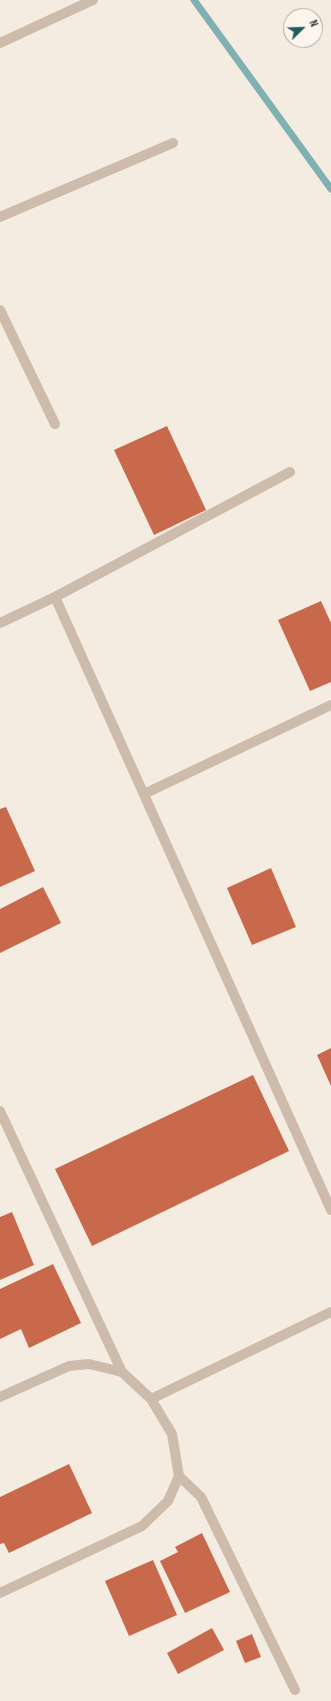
<!DOCTYPE html>
<html>
<head>
<meta charset="utf-8">
<style>
  body { margin:0 }
  #map { position:relative; width:331px; height:1701px; overflow:hidden; background:#f4ebe1; font-family:"Sofia Sans Condensed",sans-serif }
  canvas { display:block }
  .north { position:absolute; left:283px; top:8px; width:40px; height:40px; box-sizing:border-box; background:#fbf5ee; border:1px solid #aea6a0; border-radius:50%; rotate:67deg; font-size:11px; font-weight:700; line-height:16px; text-align:center; color:#3b302b }
  .north::after { content:''; display:block; margin:auto; width:14px; height:18px; background:#1f5a5e; clip-path:polygon(50% 0,100% 100%,50% 72%,0 100%) }
</style>
</head>
<body>
<div id="map">
<canvas width="331" height="1701"></canvas>
<div class="north">N</div>
</div>
<script>
const g = document.querySelector('canvas').getContext('2d');
g.lineJoin = 'round';
function strokePath(path, color, width, dash) { g.strokeStyle = color; g.lineWidth = width; g.lineCap = dash ? 'butt' : 'round'; g.setLineDash(dash || []); g.stroke(path); }
function fill(path, color) { g.fillStyle = color; g.fill(path, 'evenodd'); }
const stream = new Path2D(`
  M194,0L331,189`);
const building = new Path2D(`
  M167,426L206,510L154,535L114,450Z
  M321,601L331,623V682L310,691L278,620Z
  M6,807L35,871L0,887V809Z
  M271,868L296,927L252,945L227,888Z
  M43,887L61,923L0,953V909Z
  M331,1048V1086L317,1055Z
  M253,1075L289,1151L92,1246L55,1169Z
  M12,1212L34,1265L0,1280V1217Z
  M53,1264L81,1323L29,1348L21,1329L0,1339V1289Z
  M69,1464L92,1513L9,1553L4,1543L0,1544V1497Z
  M202,1533L230,1592L185,1613L160,1561L178,1552L175,1547Z
  M153,1560L177,1615L129,1636L105,1581Z
  M212,1628L224,1650L178,1674L167,1653Z
  M252,1634L261,1657L245,1663L236,1641Z`);
const minor = new Path2D(`
  M0,43L93,0
  M0,217L173,143
  M0,310L55,424
  M55,597L331,1210
  M0,623L55,597L290,472
  M144,794L331,705
  M0,1111L122,1372
  M0,1397L69,1366L89,1364L122,1372L151,1399L331,1312
  M179,1476L201,1497L295,1690
  M0,1593L142,1526L168,1501L179,1476L172,1434L151,1399`);
strokePath(stream, '#7fb0b2', 7);
fill(building, '#c8694b');
strokePath(minor, '#cdbbac', 10);
</script>
</body>
</html>
